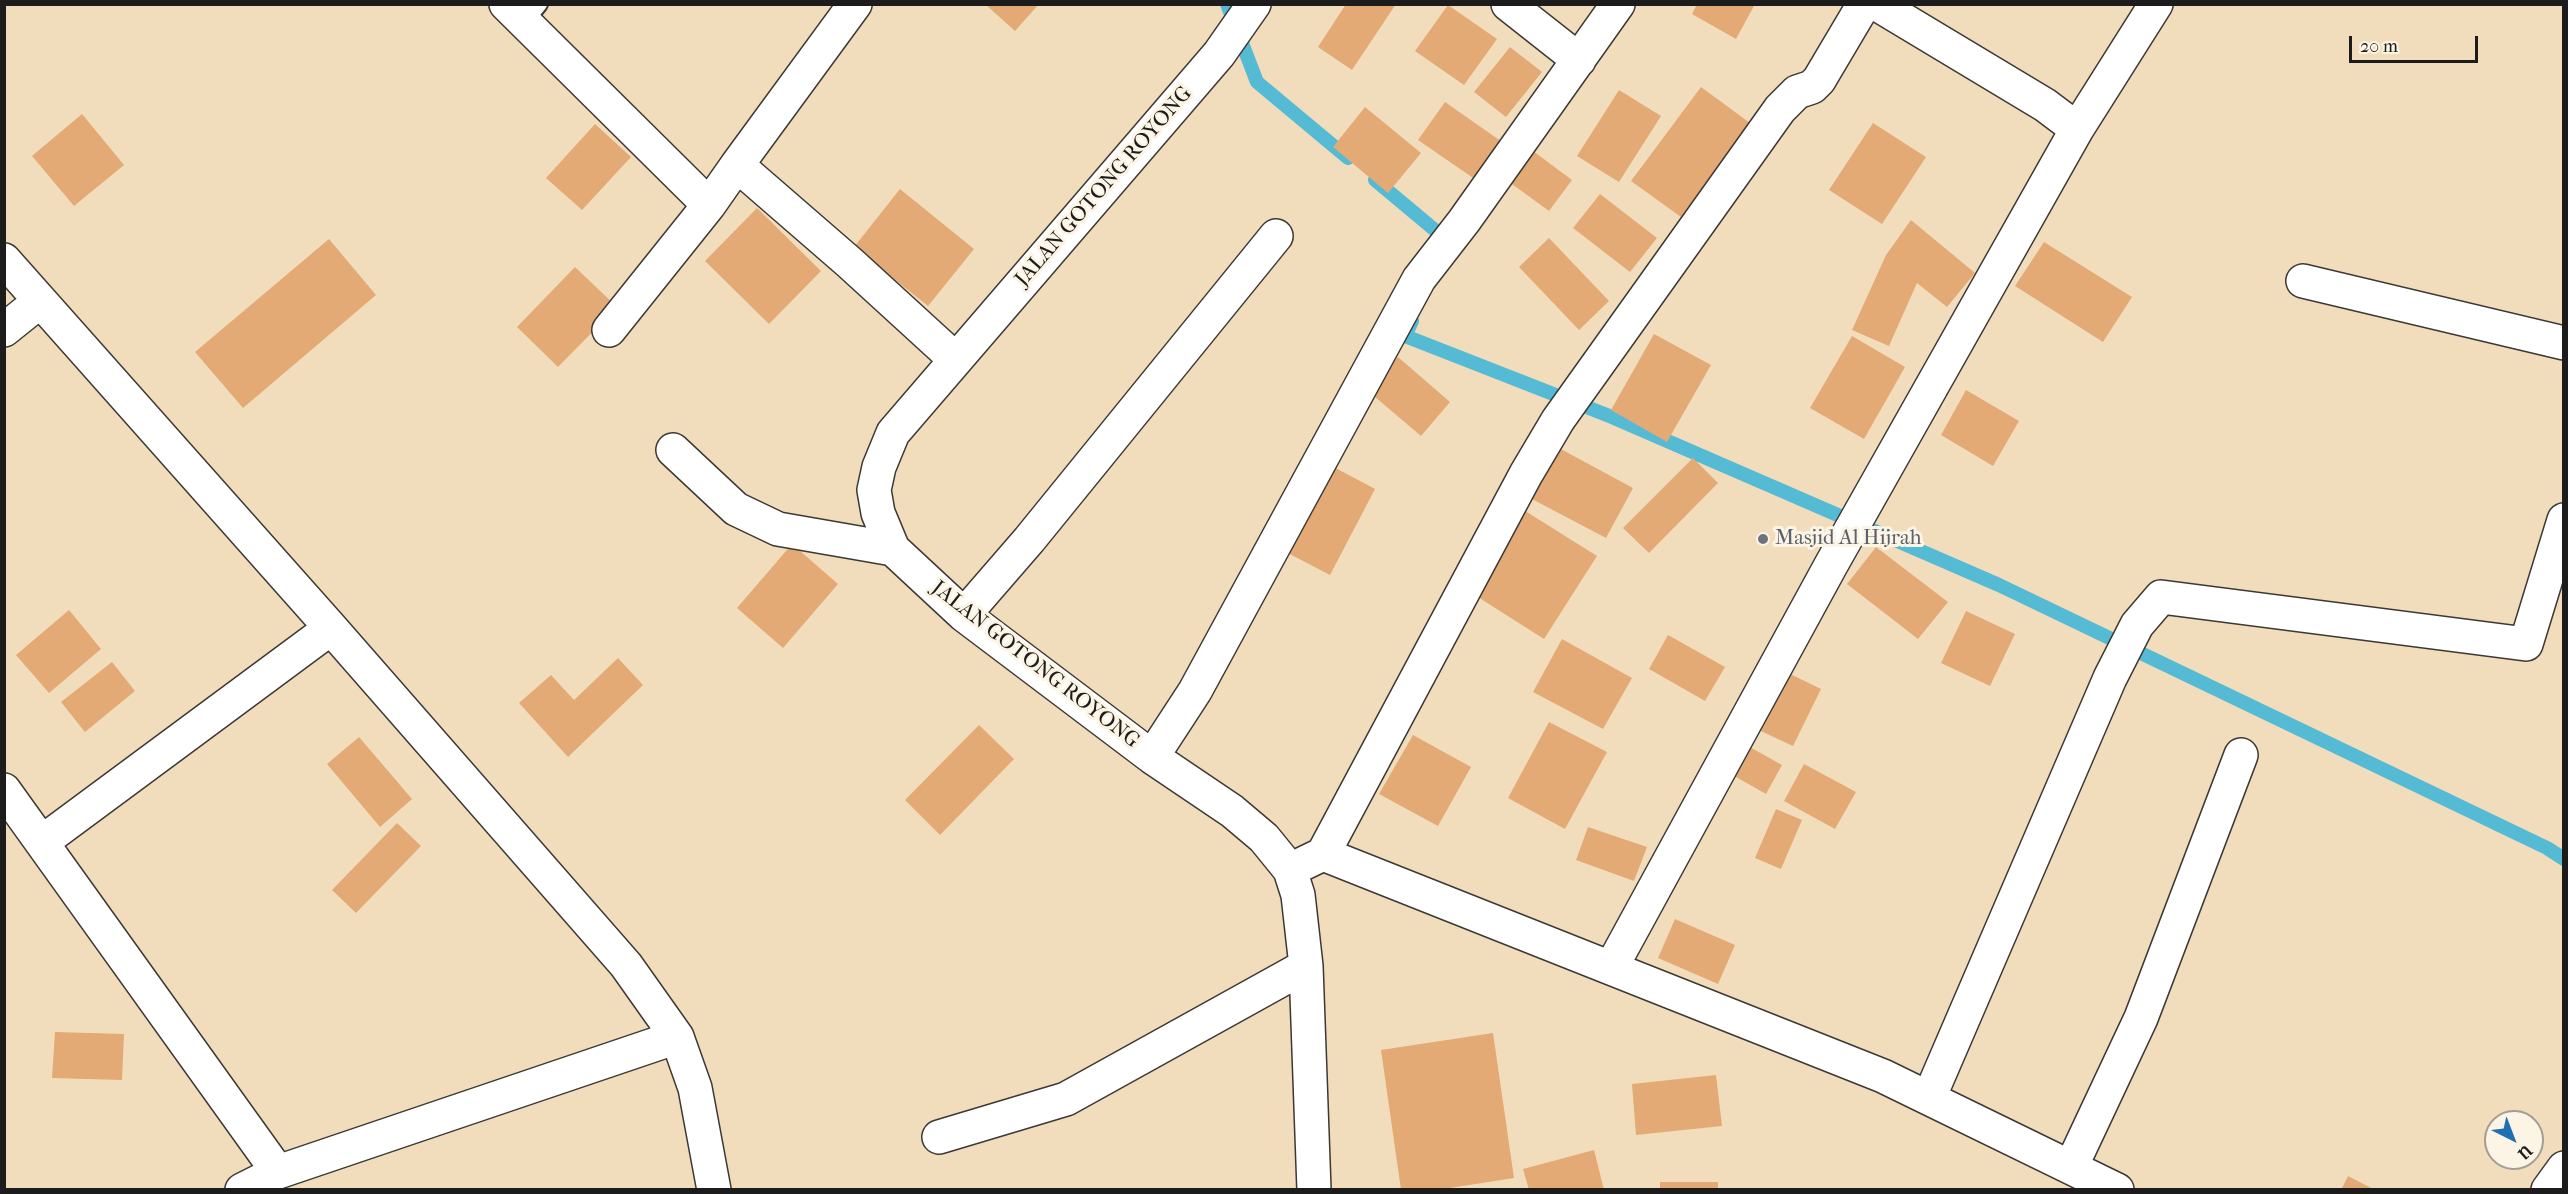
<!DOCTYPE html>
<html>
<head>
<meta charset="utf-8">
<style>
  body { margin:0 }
  #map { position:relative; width:2568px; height:1194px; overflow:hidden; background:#f1ddbc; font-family:"IM FELL French Canon",serif }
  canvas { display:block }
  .frame { position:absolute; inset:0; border:6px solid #1c1c1c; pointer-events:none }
  .north { position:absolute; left:2484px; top:1110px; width:60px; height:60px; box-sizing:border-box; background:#fcf5e5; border:2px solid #a29e95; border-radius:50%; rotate:138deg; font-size:16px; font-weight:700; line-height:24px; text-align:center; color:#1c1c1c }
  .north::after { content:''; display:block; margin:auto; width:21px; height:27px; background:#1f6fb2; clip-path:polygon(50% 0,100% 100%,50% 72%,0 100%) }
  .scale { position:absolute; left:2349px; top:36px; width:129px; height:27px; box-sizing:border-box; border:3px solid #1c1c1c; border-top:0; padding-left:8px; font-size:18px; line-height:21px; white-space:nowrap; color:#1c1c1c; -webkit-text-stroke:4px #fcf5e5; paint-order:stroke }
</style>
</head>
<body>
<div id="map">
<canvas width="2568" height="1194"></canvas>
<div class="frame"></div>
<div class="north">U</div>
<div class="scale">20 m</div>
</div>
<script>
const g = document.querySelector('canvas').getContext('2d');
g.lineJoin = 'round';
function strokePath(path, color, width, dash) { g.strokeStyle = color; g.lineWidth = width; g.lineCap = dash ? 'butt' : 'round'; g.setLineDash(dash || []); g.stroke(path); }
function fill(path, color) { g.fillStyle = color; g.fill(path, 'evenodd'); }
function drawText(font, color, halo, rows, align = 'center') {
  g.font = font + ' "IM FELL French Canon",serif'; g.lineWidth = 6; g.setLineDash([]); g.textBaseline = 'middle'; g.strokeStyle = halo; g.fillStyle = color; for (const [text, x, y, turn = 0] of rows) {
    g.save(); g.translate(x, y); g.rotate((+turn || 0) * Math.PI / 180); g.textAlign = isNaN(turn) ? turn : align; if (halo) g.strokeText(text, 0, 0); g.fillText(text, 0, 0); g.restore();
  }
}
const stream = new Path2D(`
  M1227,4L1257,82L1348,158
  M1375,180L1448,241L1447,243
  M1412,321L1405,336L1612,417L1999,585L2547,848L2564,859`);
const building = new Path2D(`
  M985,4H1039L1015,31Z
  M1346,4H1396L1352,70L1318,47Z
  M1697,4H1755L1736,39L1692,14Z
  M1448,5L1497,39L1464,85L1415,51Z
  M1510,47L1542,72L1506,117L1474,92Z
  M1701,87L1750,123L1681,217L1631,181Z
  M1619,90L1661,116L1619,182L1577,156Z
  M1445,102L1505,144L1479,182L1418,140Z
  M1365,107L1421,153L1388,193L1333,147Z
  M82,114L124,165L74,206L32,156Z
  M1873,123L1926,157L1882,224L1829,190Z
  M595,124L631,157L582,210L546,178Z
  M1529,148L1572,180L1549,211L1505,179Z
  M900,189L974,249L928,306L854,247Z
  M1600,194L1657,238L1630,272L1573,228Z
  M757,208L821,271L769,324L705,261Z
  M1911,220L1975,273L1947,307L1917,283L1889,346L1852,330L1886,255Z
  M1549,238L1609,301L1579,330L1519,267Z
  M329,239L376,295L243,408L195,352Z
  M2044,242L2132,297L2103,342L2015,286Z
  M575,267L617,307L558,367L517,327Z
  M1654,334L1711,365L1667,442L1611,410Z
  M1852,336L1905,367L1864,439L1810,408Z
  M1398,357L1450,402L1421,436L1368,391Z
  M1966,390L2019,421L1993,466L1941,435Z
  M1557,447L1633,488L1606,538L1530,498Z
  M1693,458L1718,483L1649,553L1623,528Z
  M1328,464L1375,489L1330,575L1282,550Z
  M1522,509L1597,556L1544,639L1470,592Z
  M792,544L838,584L783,648L737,608Z
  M1876,547L1948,602L1918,639L1847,584Z
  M69,610L101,649L49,693L16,655Z
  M1966,611L2015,634L1990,686L1941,663Z
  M1668,635L1725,667L1705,701L1649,669Z
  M1562,639L1632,678L1603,729L1533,692Z
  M618,658L643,685L568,757L519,703L551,675L574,700Z
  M112,662L135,691L85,732L61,702Z
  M1778,668L1821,689L1793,746L1750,726Z
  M1549,722L1607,752L1565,829L1508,798Z
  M979,725L1014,759L940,835L905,800Z
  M1413,735L1471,767L1438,826L1379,794Z
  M359,737L412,799L380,827L327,764Z
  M1739,741L1782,765L1766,794L1722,769Z
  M1804,764L1856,792L1835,829L1784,801Z
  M1776,809L1802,820L1781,869L1755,858Z
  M397,823L421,846L356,913L332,890Z
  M1588,827L1647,847L1634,881L1576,860Z
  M1675,919L1735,945L1718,984L1658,958Z
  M55,1032L124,1034L122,1080L52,1078Z
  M1493,1033L1514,1178L1437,1190H1401L1381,1050Z
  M1716,1075L1722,1126L1636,1135L1632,1084Z
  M1594,1150L1604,1190H1529L1523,1169Z
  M2348,1176L2375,1190H2341Z
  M1660,1182H1718V1190H1660Z`);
const lane = new Path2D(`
  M524,22L539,4`);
const street = new Path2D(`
  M506,4L709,205L737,165L850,263L955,359
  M1254,4L1219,54L893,433L879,467L874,490L878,513L893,549L964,615L1152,757L1232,811L1264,838L1290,870L1298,895L1306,966L1314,1190
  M1508,4L1579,60
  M1877,4L2045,105L2077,129
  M737,165L855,4
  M4,260L331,628L626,965L677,1037L695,1088L714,1190
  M2303,281L2564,343
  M4,330L39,302
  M609,330L709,205
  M673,450L736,509L778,529L893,549
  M964,615L1029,540L1276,236
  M1152,757L1195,691L1419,279L1464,221L1618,4
  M4,790L278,1172
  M42,842L331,628
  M1323,854L1883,1076L2117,1190
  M1290,870L1323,854L1526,474L1558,420L1780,109L1797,92L1812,87L1819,80L1864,4
  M1611,968L1831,565L2077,129L2156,4
  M1929,1098L2110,678L2137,625L2161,597L2526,644L2564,520
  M939,1137L1066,1099L1306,966
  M2071,1167L2141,1018L2241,755
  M242,1190L278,1172L677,1037
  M2548,1190L2564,1168`);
const markers = [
  [1763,539,6,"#6b7280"]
];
const streetNames = [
  ["JALAN GOTONG ROYONG",1104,187,-49],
  ["JALAN GOTONG ROYONG",1035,665,38]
];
const worshipNames = [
  ["Masjid Al Hijrah",1775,539]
];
strokePath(stream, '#55bad3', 14);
fill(building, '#e4aa75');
strokePath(lane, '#3c3934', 20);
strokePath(street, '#3c3934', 36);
strokePath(lane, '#fff', 16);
strokePath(street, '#fff', 33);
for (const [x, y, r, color] of markers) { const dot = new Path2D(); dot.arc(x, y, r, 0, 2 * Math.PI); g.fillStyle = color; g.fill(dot); strokePath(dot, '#fcf5e5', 2); }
drawText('21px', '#1c1c1c', '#fcf5e5', streetNames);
drawText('21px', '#5b616d', '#fcf5e5', worshipNames, 'left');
</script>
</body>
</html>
